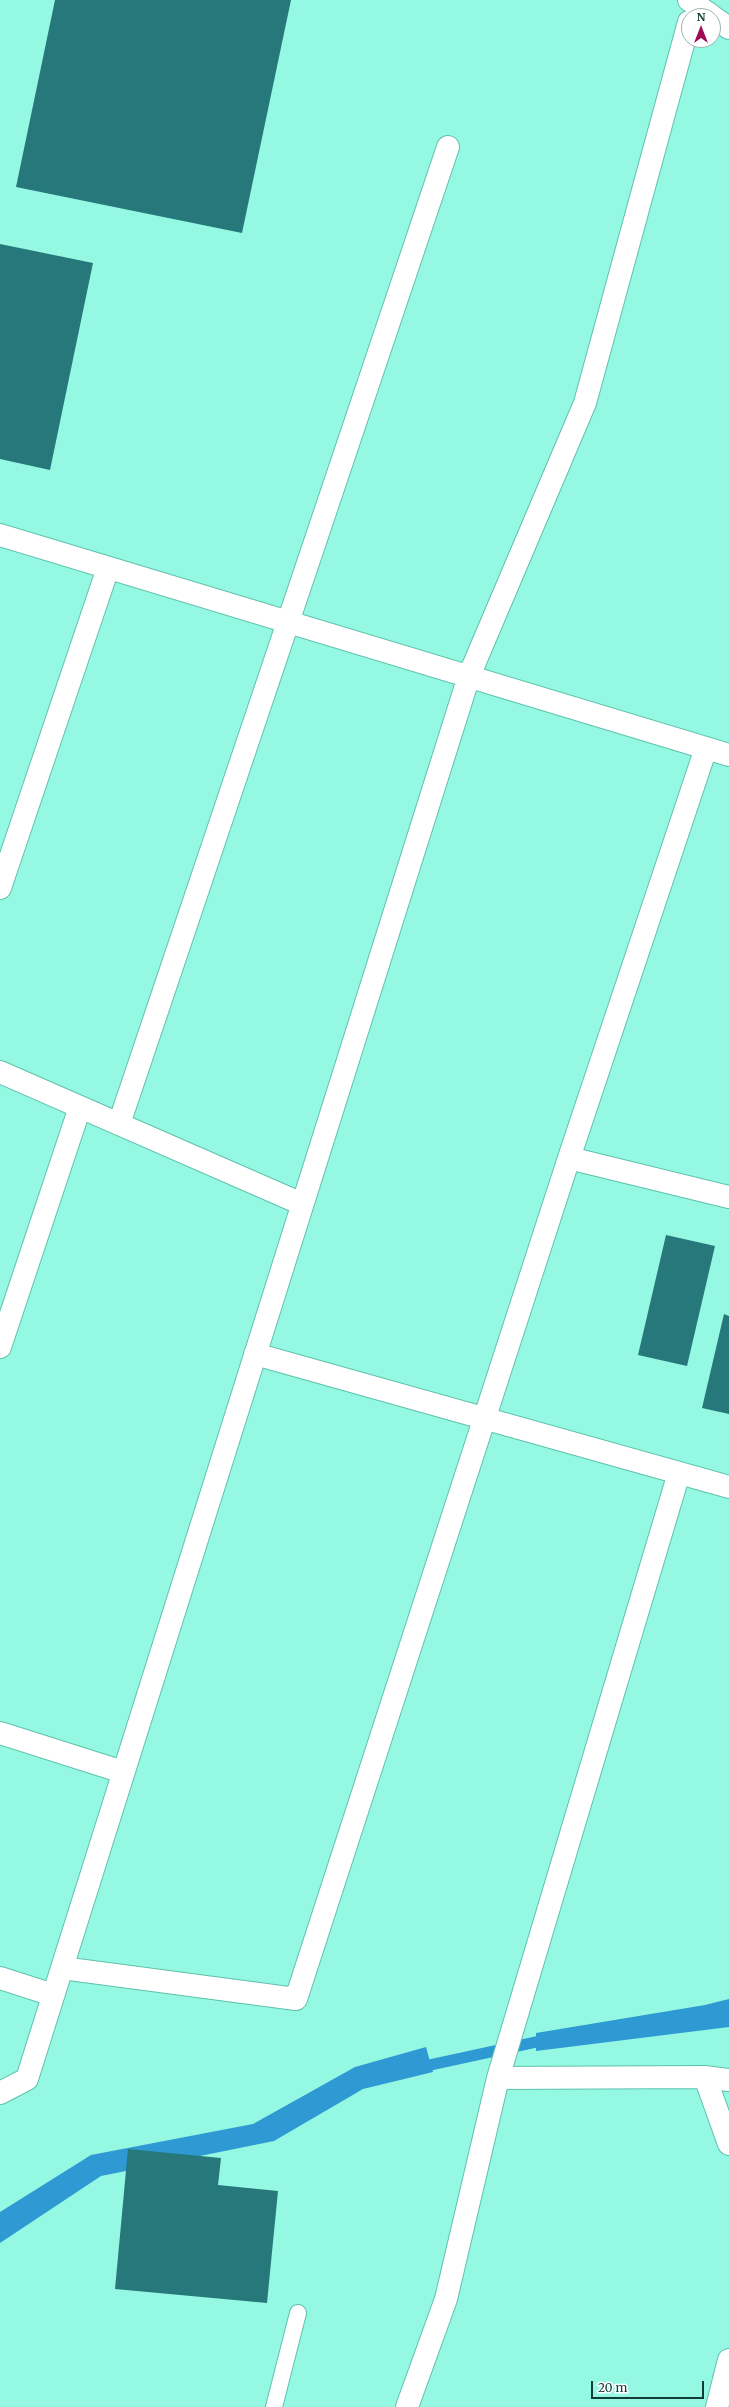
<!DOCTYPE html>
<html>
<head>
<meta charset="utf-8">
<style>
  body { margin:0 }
  #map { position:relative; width:729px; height:2407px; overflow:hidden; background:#95f8e2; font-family:Merriweather,serif }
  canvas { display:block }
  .north { position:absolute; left:681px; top:8px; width:40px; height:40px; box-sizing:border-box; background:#fff; border:1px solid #a0b1ae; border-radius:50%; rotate:0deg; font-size:11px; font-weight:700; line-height:16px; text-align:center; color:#113d34 }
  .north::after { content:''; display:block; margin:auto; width:14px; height:18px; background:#9d0a56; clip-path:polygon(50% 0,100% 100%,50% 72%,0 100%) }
  .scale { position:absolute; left:591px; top:2381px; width:113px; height:18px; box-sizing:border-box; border:2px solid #113d34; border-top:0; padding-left:5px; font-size:12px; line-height:14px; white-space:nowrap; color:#113d34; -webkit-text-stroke:3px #fff; paint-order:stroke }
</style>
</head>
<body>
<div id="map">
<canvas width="729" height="2407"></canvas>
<div class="north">N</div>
<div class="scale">20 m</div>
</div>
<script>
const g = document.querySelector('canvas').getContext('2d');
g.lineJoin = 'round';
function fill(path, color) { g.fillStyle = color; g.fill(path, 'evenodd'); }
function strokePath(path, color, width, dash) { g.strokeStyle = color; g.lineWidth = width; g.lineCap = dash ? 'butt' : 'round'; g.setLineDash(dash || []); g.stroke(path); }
const water = new Path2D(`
  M729,1999V2027L536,2051V2033L705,2005Z
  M426,2047L433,2072L363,2089L274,2141L101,2176L0,2243V2212L91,2155L253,2124L355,2067Z`);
const stream = new Path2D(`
  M416,2068L550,2039`);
const building = new Path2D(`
  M55,0H291L242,233L16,187Z
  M0,244L93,263L50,470L0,459Z
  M666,1235L715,1246L687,1366L638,1355Z
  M724,1314L729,1316V1414L702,1408Z
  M128,2149L221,2158L218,2185L278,2191L267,2303L115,2289Z`);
const service = new Path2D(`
  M274,2407L298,2313`);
const minor = new Path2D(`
  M0,535L729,755
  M0,888L108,568
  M0,1072L302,1204
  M119,1124L448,147
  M569,1158L729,1197
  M0,1347L80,1107
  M255,1354L729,1487
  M0,1733L123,1772
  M62,1968L296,1999L569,1158L706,748
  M0,1978L53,1995
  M705,2077L729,2144
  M498,2078L679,1473
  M0,2093L27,2079L469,676L585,403L689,22
  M407,2407L446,2299L498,2078L705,2077L729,2080
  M717,2407L729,2360`);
const tertiary = new Path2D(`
  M689,0L712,16
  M713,17L729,28`);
fill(water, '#2e99d3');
strokePath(stream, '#2e99d3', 11);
fill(building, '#26787a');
strokePath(service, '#5ec1ad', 18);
strokePath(minor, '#5ec1ad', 24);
strokePath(tertiary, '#5ec1ad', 24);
strokePath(service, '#fff', 16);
strokePath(minor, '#fff', 22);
strokePath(tertiary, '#fff', 22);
</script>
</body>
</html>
